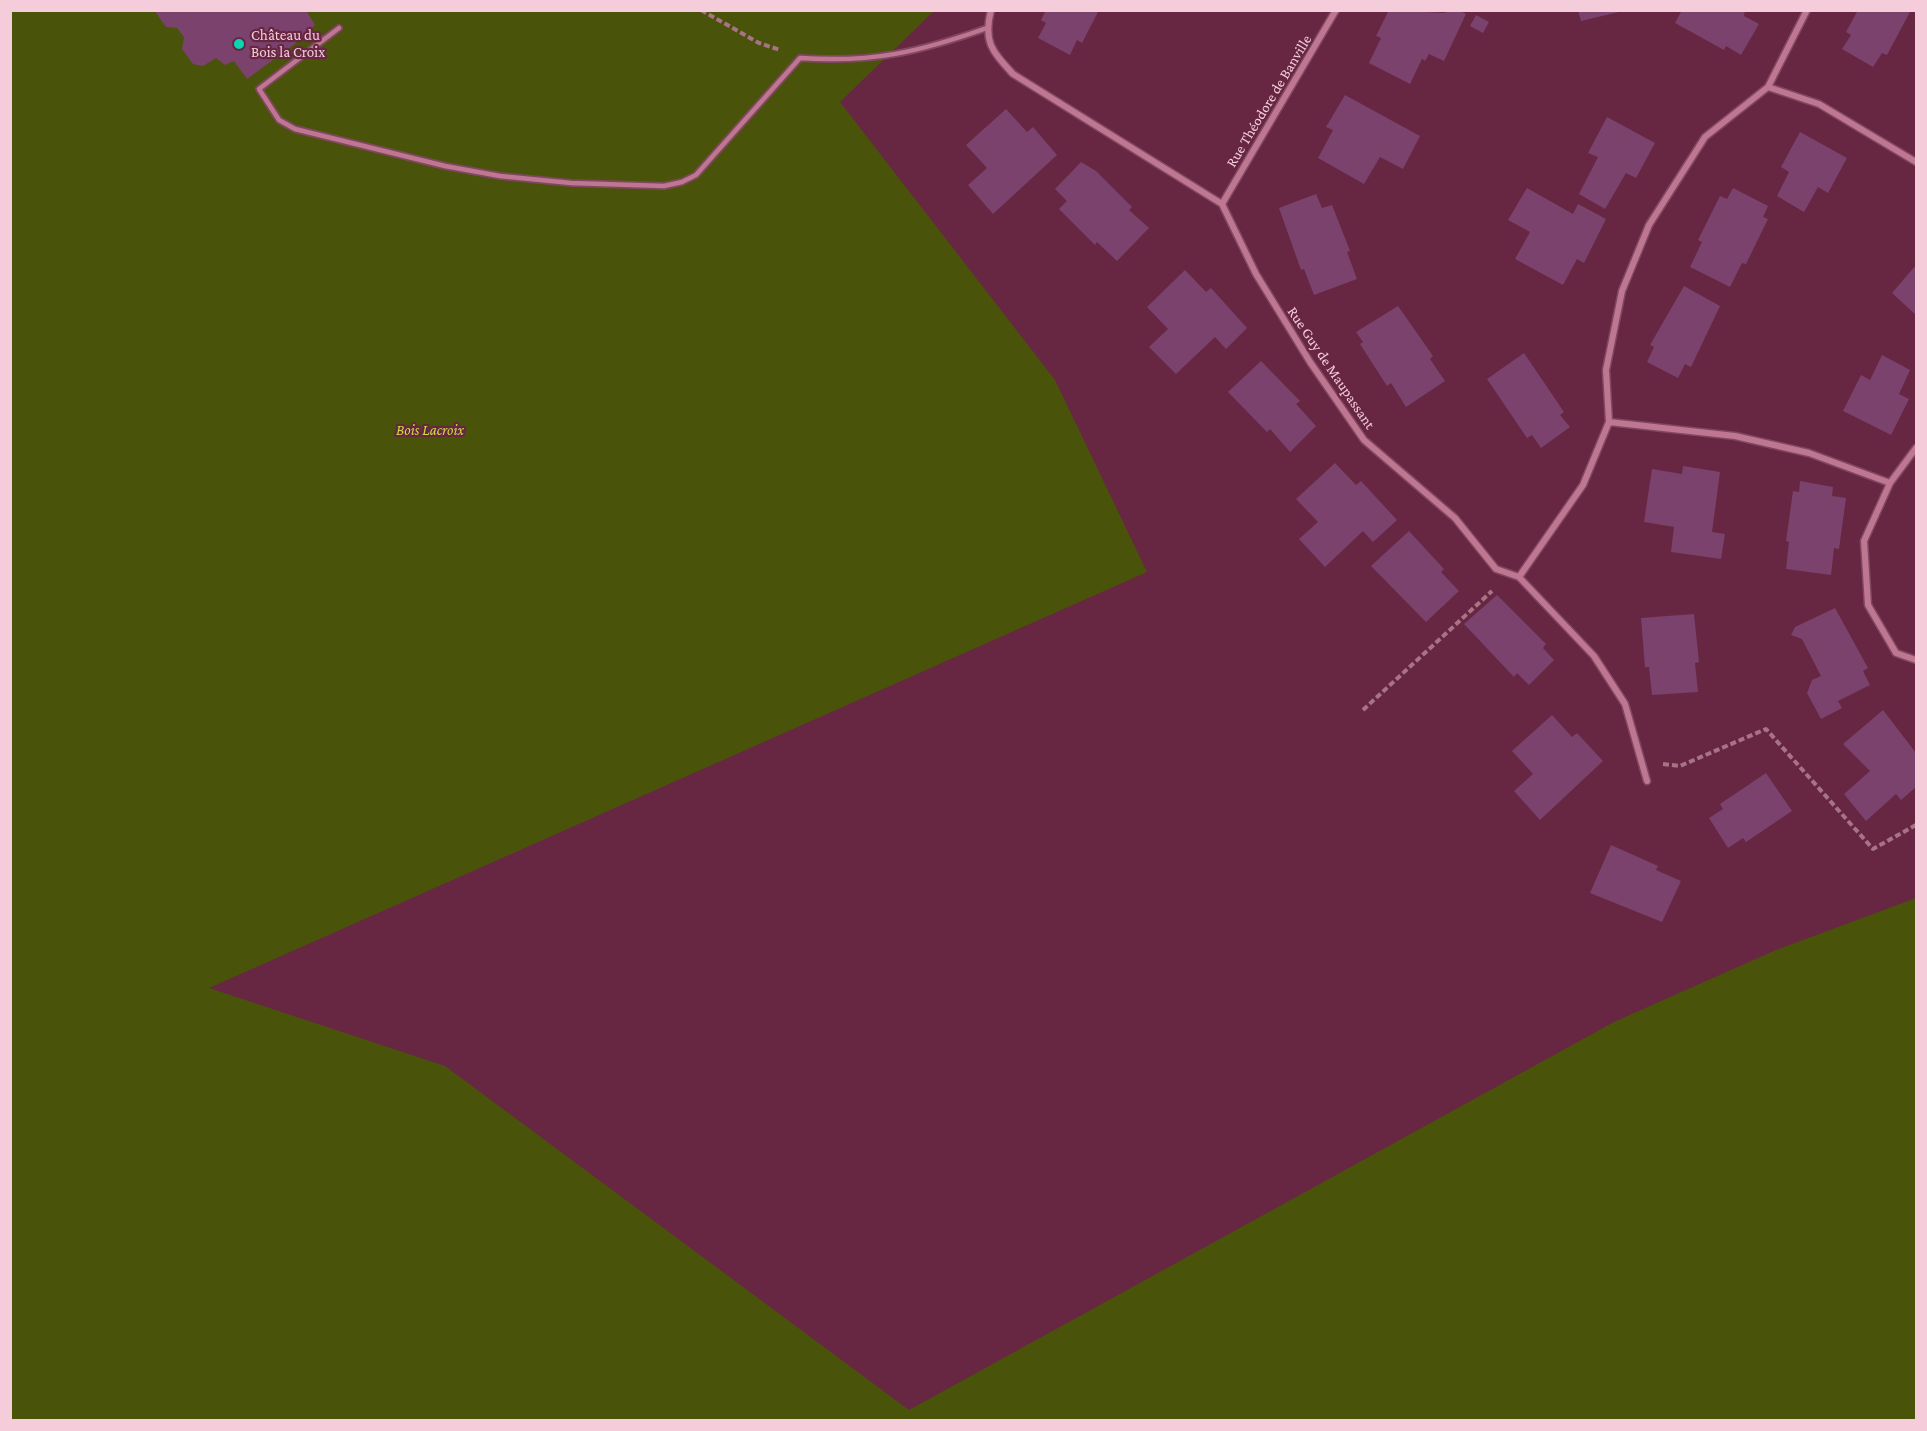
<!DOCTYPE html>
<html>
<head>
<meta charset="utf-8">
<style>
  body { margin:0 }
  #map { position:relative; width:1927px; height:1431px; overflow:hidden; background:#672742; font-family:"Crimson Pro",serif }
  canvas { display:block }
  .frame { position:absolute; inset:0; border:12px solid #f5ccd9; pointer-events:none }
</style>
</head>
<body>
<div id="map">
<canvas width="1927" height="1431"></canvas>
<div class="frame"></div>
</div>
<script>
const g = document.querySelector('canvas').getContext('2d');
g.lineJoin = 'round';
function fill(path, color) { g.fillStyle = color; g.fill(path, 'evenodd'); }
function strokePath(path, color, width, dash) { g.strokeStyle = color; g.lineWidth = width; g.lineCap = dash ? 'butt' : 'round'; g.setLineDash(dash || []); g.stroke(path); }
function drawText(font, color, halo, rows, align = 'center') {
  g.font = font + ' "Crimson Pro",serif'; g.lineWidth = 4.5; g.setLineDash([]); g.textBaseline = 'middle'; g.strokeStyle = halo; g.fillStyle = color; for (const [text, x, y, turn = 0] of rows) {
    g.save(); g.translate(x, y); g.rotate((+turn || 0) * Math.PI / 180); g.textAlign = isNaN(turn) ? turn : align; if (halo) g.strokeText(text, 0, 0); g.fillText(text, 0, 0); g.restore();
  }
}
const green = new Path2D(`
  M10,11H934L840,102L1055,380L1147,572L209,988L445,1066L909,1410L1614,1022L1776,950L1916,898V1420H11Z`);
const building = new Path2D(`
  M154,10H306L315,25L300,40L247,79L234,61L225,65L216,58L203,66L193,64L182,49L184,37L177,28L166,27Z
  M1046,10H1099L1082,43L1077,40L1070,55L1038,38L1046,23L1041,20Z
  M1389,10L1443,13L1458,10L1466,14L1444,61L1429,54L1425,61L1422,59L1410,84L1369,63L1381,38L1376,36Z
  M1578,10H1623V11L1581,21Z
  M1682,10H1745L1744,16L1759,24L1741,55L1726,46L1724,50L1675,23Z
  M1858,10H1911L1887,55L1882,53L1873,67L1842,49L1851,35L1846,32Z
  M1476,15L1489,22L1483,33L1470,26Z
  M1345,95L1420,136L1403,169L1380,157L1364,184L1318,158L1333,130L1326,127Z
  M1006,109L1027,132L1033,127L1057,155L993,214L968,185L987,168L966,145Z
  M1607,117L1655,143L1636,178L1626,173L1605,209L1579,194L1598,157L1588,153Z
  M1800,132L1847,158L1828,193L1818,187L1804,212L1777,196L1789,172L1781,167Z
  M1081,162L1096,171L1132,207L1129,210L1149,228L1117,261L1097,242L1095,245L1059,209L1067,201L1055,189Z
  M1527,188L1573,214L1578,204L1606,219L1584,263L1577,259L1563,285L1515,259L1530,232L1508,220Z
  M1733,188L1768,206L1763,217L1768,219L1746,264L1742,263L1730,287L1690,267L1702,242L1698,240L1720,196L1727,199Z
  M1316,194L1322,208L1332,205L1350,251L1347,252L1357,279L1314,295L1304,269L1301,270L1279,208Z
  M1916,265V315L1892,293Z
  M1185,270L1206,292L1211,288L1247,328L1226,349L1215,337L1176,374L1149,347L1168,329L1147,307Z
  M1684,286L1720,306L1691,367L1685,364L1678,378L1647,362L1654,347L1650,345Z
  M1398,306L1433,356L1430,359L1445,381L1406,407L1391,383L1387,386L1360,344L1363,342L1356,332Z
  M1524,353L1564,412L1560,415L1570,427L1541,448L1532,435L1527,438L1487,379Z
  M1882,355L1910,370L1899,394L1909,399L1891,435L1843,411L1861,375L1870,380Z
  M1261,361L1300,401L1296,404L1316,426L1290,452L1270,429L1267,432L1228,392Z
  M1335,463L1356,485L1361,481L1397,520L1373,542L1363,531L1325,567L1299,539L1318,522L1296,499Z
  M1683,466L1720,472L1712,532L1725,534L1721,559L1671,552L1674,527L1644,522L1652,469L1682,474Z
  M1800,481L1833,487L1832,496L1846,498L1839,549L1834,548L1831,575L1786,569L1789,542L1786,541L1793,491L1799,492Z
  M1409,531L1444,569L1441,572L1459,591L1426,622L1371,566Z
  M1497,595L1546,644L1543,648L1554,660L1529,685L1517,673L1514,677L1464,624Z
  M1835,608L1868,668L1863,671L1870,685L1838,701L1842,708L1821,719L1807,693L1812,680L1821,676L1802,639L1791,635L1795,627Z
  M1694,614L1699,662L1695,663L1698,692L1652,695L1649,667H1645L1641,618Z
  M1883,710L1916,753V787L1901,800L1896,794L1866,821L1844,794L1870,771L1843,744Z
  M1552,715L1572,737L1577,733L1603,761L1540,820L1514,791L1533,774L1512,751Z
  M1766,773L1792,811L1746,842L1743,838L1728,848L1709,818L1723,809L1720,804Z
  M1611,845L1658,866L1656,870L1681,881L1662,922L1590,893Z`);
const path = new Path2D(`
  M701,10L759,43L780,50
  M1363,710L1492,591
  M1663,764L1680,766L1766,729L1873,849L1916,825`);
const service = new Path2D(`
  M339,28L259,89L279,120L295,129L445,166L500,176L571,183L664,186L682,182L696,175L800,58C873,63 919,52 987,28`);
const minor = new Path2D(`
  M991,10C983,42 992,51 1013,74L1222,204L1256,274L1310,362L1364,440L1455,518L1496,569L1519,577L1594,656L1625,704L1647,781
  M1768,87L1819,104L1916,162
  M1222,204L1336,10
  M1609,422L1735,436L1809,453L1890,483
  M1916,448L1890,483L1864,541L1868,605L1896,653L1916,660
  M1519,577L1583,485L1609,422L1606,370L1622,291L1649,225L1705,137L1768,87L1807,10`);
const markers = [
  [239,44,6,"#0ad5b5"]
];
const poiNames = [
  ["Château du",251,35],
  ["Bois la Croix",251,52]
];
const streetNames = [
  ["Rue Théodore de Banville",1269,101,-59],
  ["Rue Guy de Maupassant",1331,368,56]
];
const parkNames = [
  ["Bois Lacroix",430,430]
];
fill(green, '#4a530a');
fill(building, '#7b426d');
strokePath(service, '#804761', 8);
strokePath(minor, '#804761', 9);
strokePath(path, '#a87287', 4, [6, 3]);
strokePath(service, '#bf7691', 4.5);
strokePath(minor, '#bf7691', 6);
for (const [x, y, r, color] of markers) { const dot = new Path2D(); dot.arc(x, y, r, 0, 2 * Math.PI); g.fillStyle = color; g.fill(dot); strokePath(dot, '#672742', 2); }
drawText('15px', '#f5ccd9', '#672742', poiNames, 'left');
drawText('15px', '#f5ccd9', '#672742', streetNames);
drawText('italic 15px', '#c9de3f', '#672742', parkNames);
</script>
</body>
</html>
